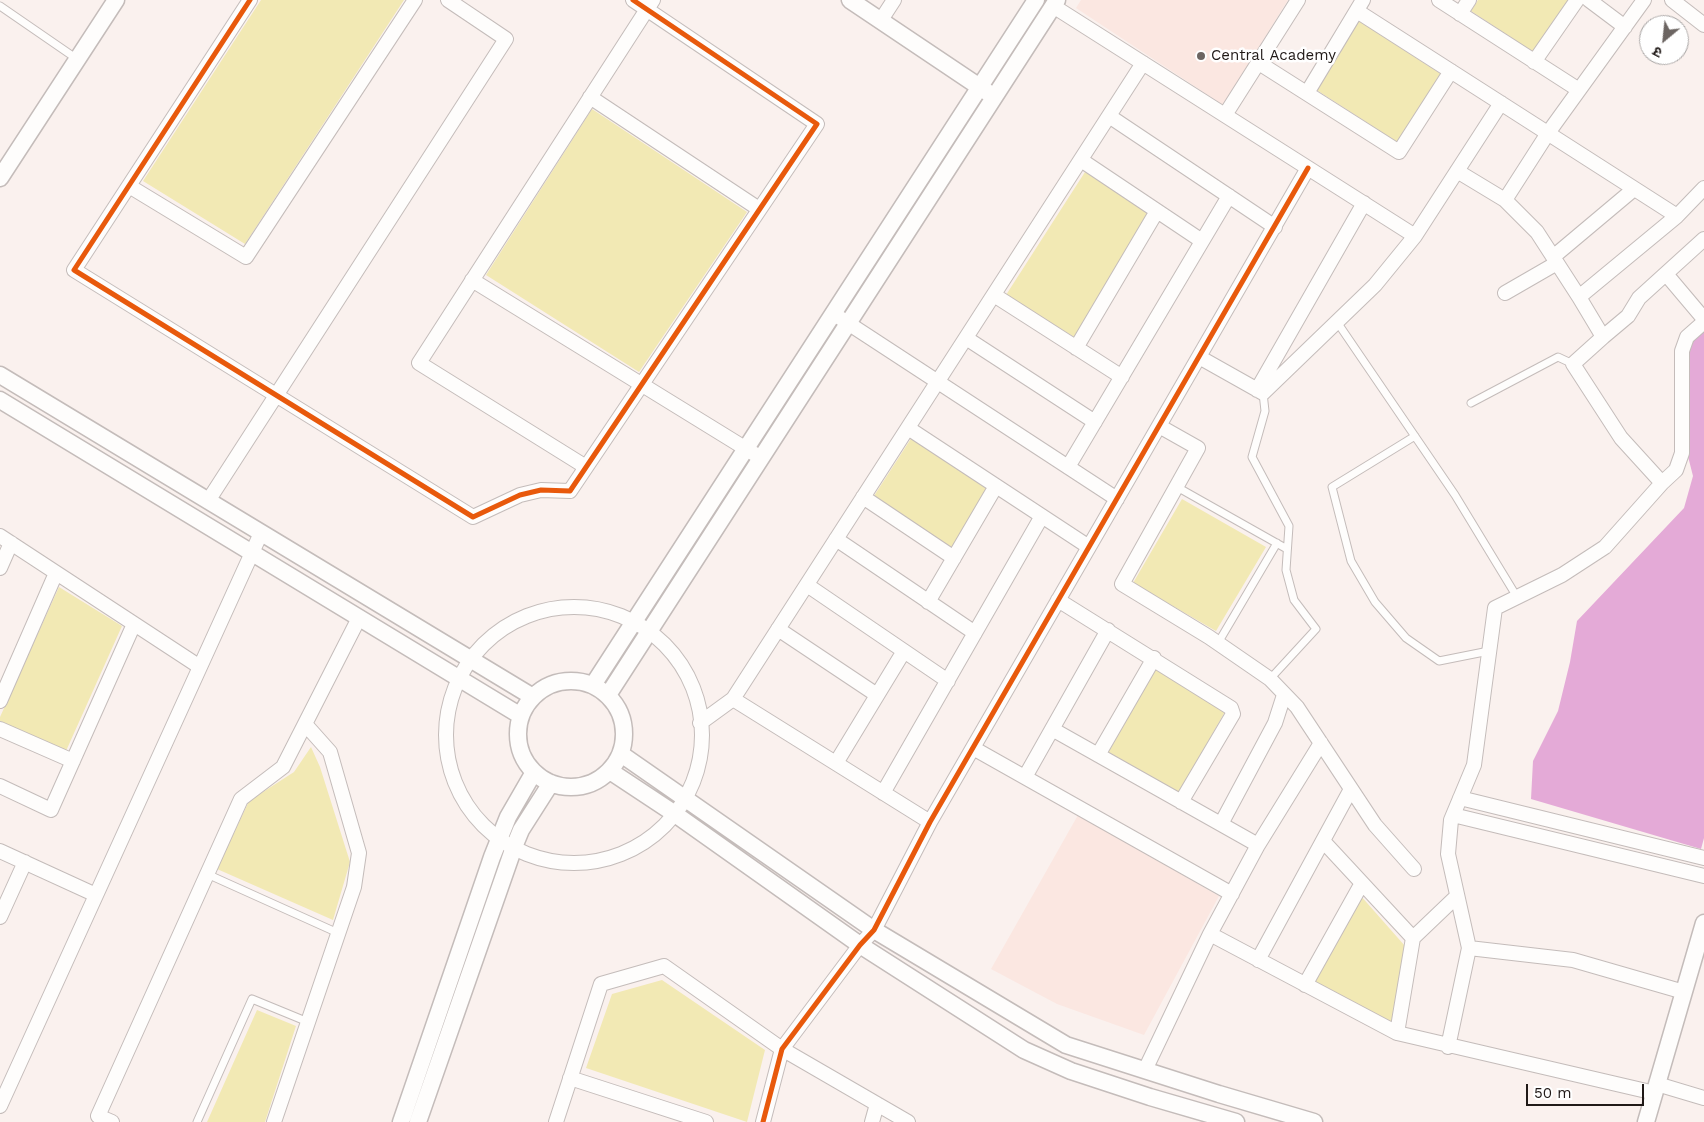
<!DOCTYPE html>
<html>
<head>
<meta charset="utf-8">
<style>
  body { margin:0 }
  #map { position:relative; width:1704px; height:1122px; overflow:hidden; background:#faf1ee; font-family:"Work Sans","Noto Sans Devanagari",sans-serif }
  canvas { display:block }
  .north { position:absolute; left:1639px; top:15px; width:50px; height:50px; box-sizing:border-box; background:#fff; border:1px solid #a6a3a2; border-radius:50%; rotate:208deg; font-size:14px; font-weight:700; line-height:20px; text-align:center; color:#201917 }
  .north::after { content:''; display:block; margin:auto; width:18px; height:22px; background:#6c6562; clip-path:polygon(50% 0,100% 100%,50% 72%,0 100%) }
  .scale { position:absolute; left:1526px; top:1084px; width:118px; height:22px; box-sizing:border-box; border:2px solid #201917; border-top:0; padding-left:6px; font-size:15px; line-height:18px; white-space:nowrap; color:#201917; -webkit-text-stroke:4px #fff; paint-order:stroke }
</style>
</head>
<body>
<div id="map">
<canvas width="1704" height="1122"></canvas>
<div class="north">उ</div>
<div class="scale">50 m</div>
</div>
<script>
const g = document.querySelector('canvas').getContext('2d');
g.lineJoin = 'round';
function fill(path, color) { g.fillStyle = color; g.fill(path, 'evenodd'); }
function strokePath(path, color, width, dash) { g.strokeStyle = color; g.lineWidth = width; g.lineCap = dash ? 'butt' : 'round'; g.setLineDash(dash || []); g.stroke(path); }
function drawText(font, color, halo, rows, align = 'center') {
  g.font = font + ' "Work Sans",sans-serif'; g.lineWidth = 5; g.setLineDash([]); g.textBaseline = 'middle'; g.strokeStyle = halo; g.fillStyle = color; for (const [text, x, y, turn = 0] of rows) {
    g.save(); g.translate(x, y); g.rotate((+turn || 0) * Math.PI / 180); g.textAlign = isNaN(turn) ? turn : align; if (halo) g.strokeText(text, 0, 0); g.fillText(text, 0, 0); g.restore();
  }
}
const built = new Path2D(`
  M1081,0H1288L1223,105L1076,8Z
  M1078,815L1219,896L1144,1035L1057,1004L991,969Z`);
const green = new Path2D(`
  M261,0H404L245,244L143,181Z
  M1478,0H1571L1533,52L1471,11Z
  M1359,21L1441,74L1397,142L1315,89Z
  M592,109L747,212L639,372L486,275Z
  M1085,172L1149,213L1074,337L1006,295Z
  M912,437L990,489L952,552L872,499Z
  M1182,499L1266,547L1216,631L1133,583Z
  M59,587L122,626L66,751L0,721V717Z
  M1157,666L1226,710L1178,794L1108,753Z
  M311,747L320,767L350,862L333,920L217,869L249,801L294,772Z
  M1360,895L1405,946L1391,1023L1314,982Z
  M662,980L765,1050L747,1122L586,1068L612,994Z
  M257,1010L296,1026L265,1122H207Z`);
const water = new Path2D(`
  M1704,316V838L1701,849L1531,799L1533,761L1558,711L1570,662L1577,621L1684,508L1693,476L1681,429V348Z`);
const service = new Path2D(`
  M0,6L77,59
  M1337,322L1455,495L1517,597
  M1263,393L1265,411L1252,457L1289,526L1286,570L1294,600L1316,629L1270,679
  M1471,403L1558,357L1573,364
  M1415,436L1332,487L1351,561L1375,602L1406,638L1439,661L1489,651
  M1177,487L1287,549
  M1218,643L1277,543
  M207,874L338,933
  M197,1122L252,999L308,1022`);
const minor = new Path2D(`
  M250,0L74,270L473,517L520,495L541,490L570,491L817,124L633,0
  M1439,0L1579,90
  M1589,0L1625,27
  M1672,0L1704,25
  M1053,6L1415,236
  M1357,11L1677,216
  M1460,14L1469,0
  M881,20L894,0
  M1534,62L1577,0
  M1259,63L1399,152L1451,71
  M1307,93L1363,0
  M590,97L759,209
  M1225,115L1298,0
  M1109,116L1275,227
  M1081,160L1202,241
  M1457,171L1505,200L1537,232L1579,297
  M129,186L246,257L415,0
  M1505,200L1548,133L1644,0
  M1553,257L1634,189
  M1666,274L1704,319
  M472,280L761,458
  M1505,293L1557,263
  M994,295L1122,377
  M834,314L1117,499
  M1603,337L1628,316L1639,298L1704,239
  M966,338L1095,422
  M1076,348L1157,211
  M1199,357L1263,393L1375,285L1415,236L1501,103
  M1257,390L1364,203
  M1159,426L1198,448L1122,584L1209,637L1270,679L1297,707L1375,825L1414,869
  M908,428L1089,547
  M586,467L419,363L653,0
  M1068,467L1229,196
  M1662,483L1676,470L1682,453V351L1687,337L1704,322
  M863,497L954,558
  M208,501L506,39L448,0
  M0,536L200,667
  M836,539L975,633
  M0,568L11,543
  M807,585L948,681
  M1058,600L1231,708L1233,714L1181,802
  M928,602L996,486
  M446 735a128 128 0 1 1 256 0a128 128 0 1 1-256 0Z
  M778,629L877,695
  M733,699L930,822
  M0,701L56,573
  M700,723L733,699L1143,63
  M0,729L73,761
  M1052,729L1258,845
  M973,748L1232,894
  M1098,755L1154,658
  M836,763L904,651
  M1025,777L1108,630
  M0,786L51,810L134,624
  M883,793L1042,516
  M1460,798L1704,858
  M1453,815L1704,876
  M1221,824L1275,723L1284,695
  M1323,841L1413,938
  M0,851L96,895
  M0,917L25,862
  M1210,934L1397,1033L1655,1093
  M1469,948L1573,960L1684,992
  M1258,960L1351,789
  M1305,985L1362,883
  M1397,1033L1413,938L1456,897
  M1448,1047L1469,948L1448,854L1451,820L1474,765L1495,608L1562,575L1605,547L1662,483L1621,438L1573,364L1603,337L1579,297L1677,216L1704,188
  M1145,1070L1210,934L1258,845L1321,743
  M570,1078L706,1122
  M1657,1084L1704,1098
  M0,1106L261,533
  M112,1122L98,1116L241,799L283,767L359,618
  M274,1122L354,887L359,853L330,752L305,724
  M556,1122L601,984L664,966L782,1049L908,1122
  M763,1122L782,1049L860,945L874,930L930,822L1308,168
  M872,1122L877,1104`);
const tertiary = new Path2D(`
  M850,0L990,94
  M0,178L116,0
  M0,375L533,697
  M0,400L521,716
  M518 734a53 53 0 1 1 106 0a53 53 0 1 1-106 0Z
  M593,685L1036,0
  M608,695L1057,0
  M621,754L874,930L1066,1045L1219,1094L1314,1122
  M610,771L675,814L860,945L1024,1050L1071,1071L1150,1097L1236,1122
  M401,1122L492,857L508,817L534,772
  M418,1122L514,847L521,830L551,783
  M1646,1122L1704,923`);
const cycleway = new Path2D(`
  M250,0L74,270L473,517L520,495L541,490L570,491L817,124L633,0
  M763,1122L782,1049L860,945L874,930L930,822L1308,168`);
const markers = [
  [1201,56,5,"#6c6562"]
];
const poiNames = [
  ["Central Academy",1211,56]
];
fill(built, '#fbe7e1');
fill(green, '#f2e9b4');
fill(water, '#e4aad7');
strokePath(service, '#c4bcba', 9);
strokePath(minor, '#c4bcba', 16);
strokePath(tertiary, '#c4bcba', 19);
strokePath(service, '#fefdfc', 7);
strokePath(minor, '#fefdfc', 14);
strokePath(tertiary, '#fefdfc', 16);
strokePath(cycleway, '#e8590c', 5);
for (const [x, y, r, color] of markers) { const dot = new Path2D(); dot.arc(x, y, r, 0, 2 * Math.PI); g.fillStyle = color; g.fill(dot); strokePath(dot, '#fff', 2); }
drawText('15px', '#201917', '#fff', poiNames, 'left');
</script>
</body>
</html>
